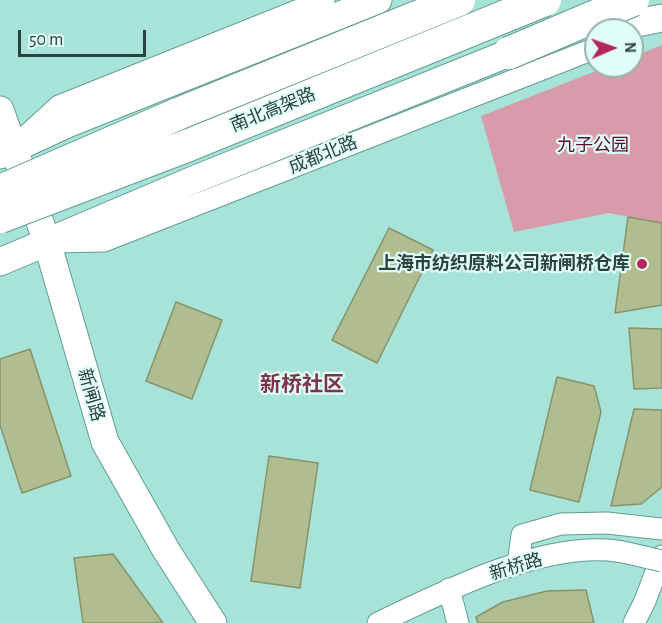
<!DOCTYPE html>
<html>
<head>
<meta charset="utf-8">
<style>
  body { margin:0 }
  #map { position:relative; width:662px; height:623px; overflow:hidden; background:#a7e3d8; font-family:"Alegreya Sans",sans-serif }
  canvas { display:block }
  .north { position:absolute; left:584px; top:18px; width:60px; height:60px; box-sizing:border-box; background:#e0fdf7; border:2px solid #97b2ad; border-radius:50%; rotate:88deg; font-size:16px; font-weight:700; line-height:24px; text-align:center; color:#29423e }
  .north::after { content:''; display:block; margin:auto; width:21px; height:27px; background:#b4275e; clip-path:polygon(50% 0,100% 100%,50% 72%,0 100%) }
  .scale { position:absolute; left:18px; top:30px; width:128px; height:27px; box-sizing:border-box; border:3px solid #29423e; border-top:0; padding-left:8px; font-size:18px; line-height:21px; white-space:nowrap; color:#29423e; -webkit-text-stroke:4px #e0fdf7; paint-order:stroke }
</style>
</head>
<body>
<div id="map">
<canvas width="662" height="623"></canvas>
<div class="north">N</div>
<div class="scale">50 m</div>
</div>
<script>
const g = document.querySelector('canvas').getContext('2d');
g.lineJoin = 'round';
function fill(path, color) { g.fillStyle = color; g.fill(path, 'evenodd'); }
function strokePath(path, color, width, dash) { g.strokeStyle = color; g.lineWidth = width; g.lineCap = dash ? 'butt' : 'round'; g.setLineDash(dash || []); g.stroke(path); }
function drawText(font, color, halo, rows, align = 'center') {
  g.font = font + ' "Alegreya Sans","Noto Sans SC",sans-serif'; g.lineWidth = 4.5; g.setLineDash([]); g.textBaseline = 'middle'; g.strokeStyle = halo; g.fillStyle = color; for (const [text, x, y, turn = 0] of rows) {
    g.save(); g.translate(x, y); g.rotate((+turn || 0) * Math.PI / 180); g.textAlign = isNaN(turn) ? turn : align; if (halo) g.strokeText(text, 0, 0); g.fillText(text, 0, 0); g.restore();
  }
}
const green = new Path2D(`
  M662,45V223L609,213L514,232L481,116L609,66H632V57Z`);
const building = new Path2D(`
  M628,217L662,223V305L615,313Z
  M389,228L433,250L377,363L332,340Z
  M176,302L222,320L192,399L146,381Z
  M629,328L662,329V388L634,389Z
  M30,349L71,476L22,493L0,425V359Z
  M557,377L594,386L601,412L579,502L530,490Z
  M634,409L662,410V487L641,504L611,506Z
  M269,456L318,463L300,588L251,581Z
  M113,554L163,623H83L74,558Z
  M586,590L594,623H478L476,617L503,602L547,591Z`);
const minor = new Path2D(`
  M24,138L59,106L324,0
  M53,242L104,241L596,48
  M518,564L522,535L561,524L607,523L662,529
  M449,589L458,623
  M378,623C443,592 535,545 608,550C622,551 636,555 649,558
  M634,623L645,601L662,556`);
const major = new Path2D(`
  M602,30L662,18
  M0,110L47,242L105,442L166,550L213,623
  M0,155L67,124L378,0
  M0,262L198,178L509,53`);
const minorBridge = new Path2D(`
  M649,558L662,561`);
const highwayBridge = new Path2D(`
  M509,53L633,0
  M0,191L180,113L459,0
  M0,217L189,145L545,0`);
const markers = [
  [642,264,6,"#b4275e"]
];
const streetNames = [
  ["南北高架路",273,110,-22],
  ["成都北路",323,155,-22],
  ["新闸路",91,395,74],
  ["新桥路",516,567,-17]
];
const parkNames = [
  ["九子公园",593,146]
];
const poiNames = [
  ["上海市纺织原料公司新闸桥仓库",630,264]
];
const quarterNames = [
  ["新桥社区",302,385]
];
fill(green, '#d79baa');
fill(building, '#afbd91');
strokePath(building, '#87946a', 1.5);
strokePath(minor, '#619c92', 23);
strokePath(major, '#619c92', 29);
strokePath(minor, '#fff', 21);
strokePath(major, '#fff', 27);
strokePath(minorBridge, '#619c92', 23, []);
strokePath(highwayBridge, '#619c92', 34, []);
strokePath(minorBridge, '#fff', 21);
strokePath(highwayBridge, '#fff', 32);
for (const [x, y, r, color] of markers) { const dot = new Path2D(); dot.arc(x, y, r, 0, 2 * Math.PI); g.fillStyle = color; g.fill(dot); strokePath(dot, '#e0fdf7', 2); }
drawText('18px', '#29423e', '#e0fdf7', streetNames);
drawText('18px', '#5d0e2d', '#e0fdf7', parkNames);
drawText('bold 18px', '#29423e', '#e0fdf7', poiNames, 'right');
drawText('bold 21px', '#7a344a', '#e0fdf7', quarterNames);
</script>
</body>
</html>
